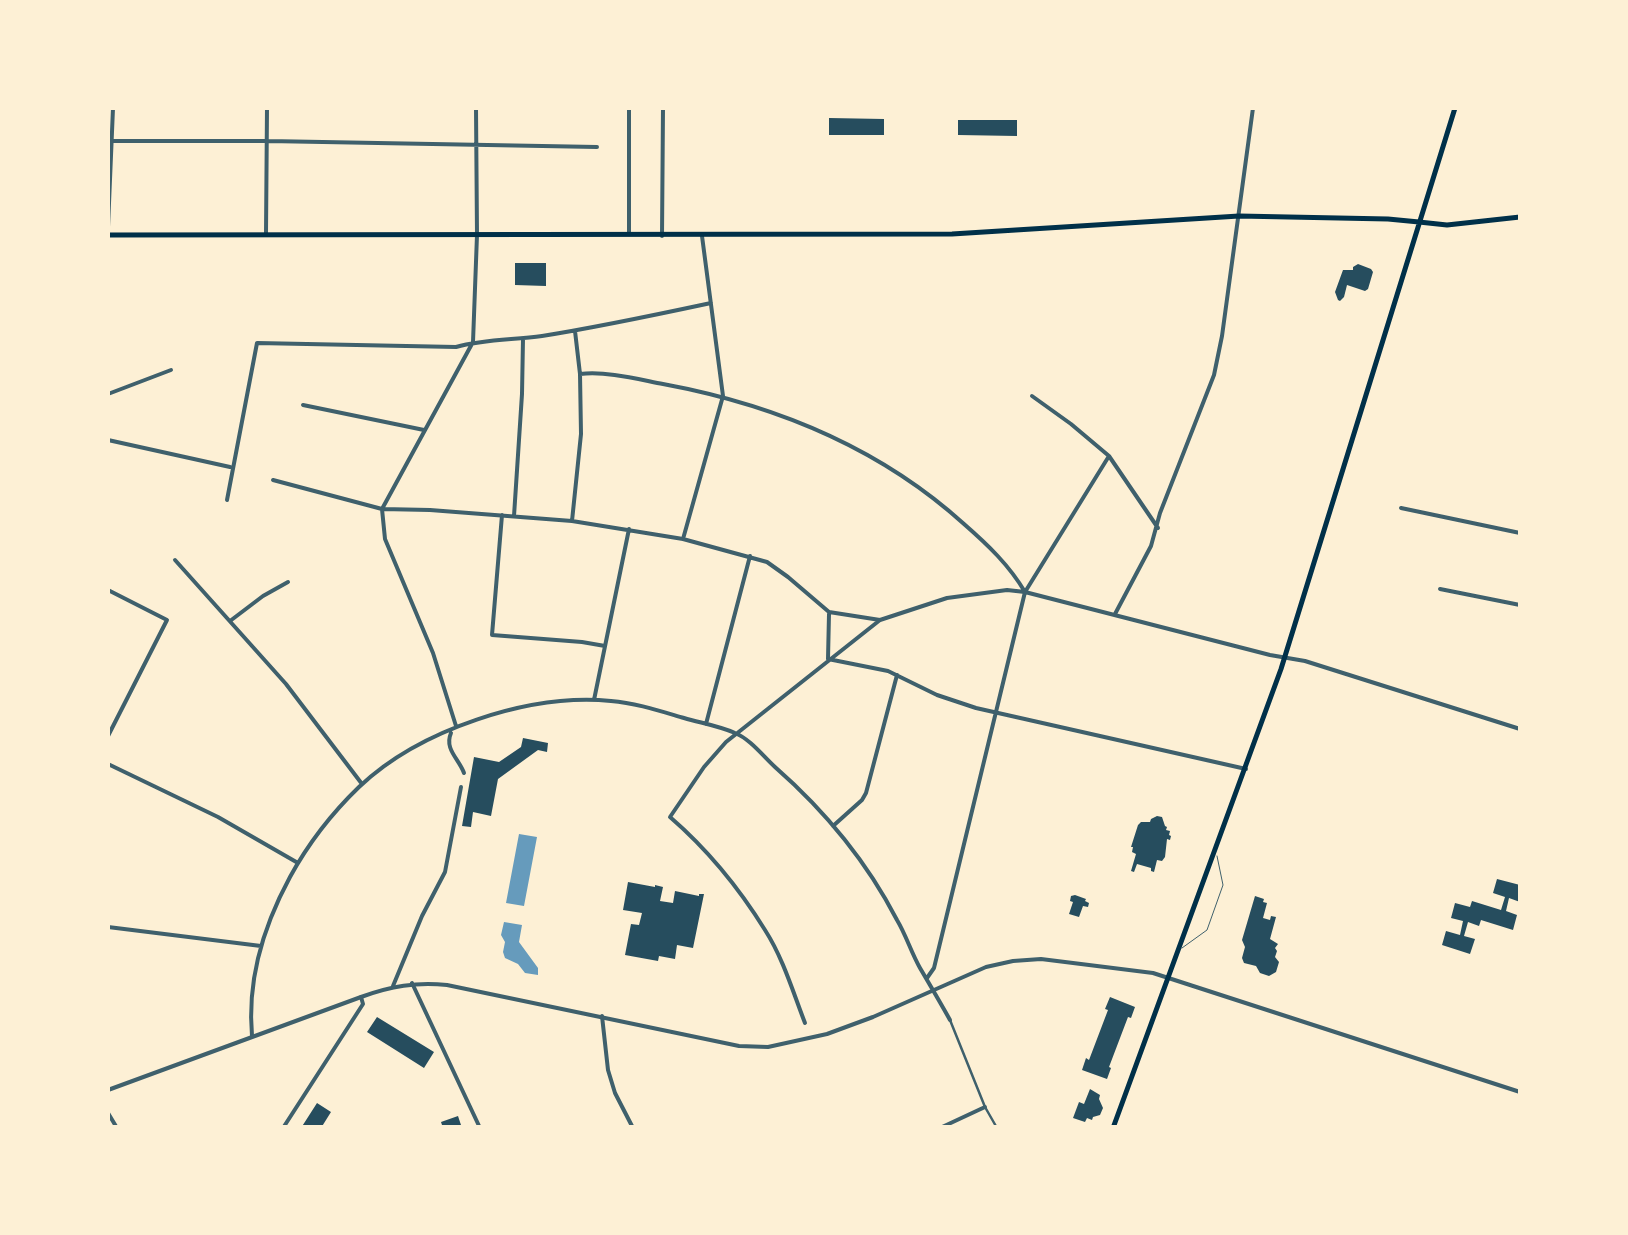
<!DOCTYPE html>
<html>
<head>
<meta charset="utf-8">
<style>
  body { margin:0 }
  #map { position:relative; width:1628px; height:1235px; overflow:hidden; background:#fdf0d5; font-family:Lato,sans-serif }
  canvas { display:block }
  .frame { position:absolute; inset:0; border:110px solid #fdf0d5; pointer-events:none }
</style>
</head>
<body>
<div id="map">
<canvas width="1628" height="1235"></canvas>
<div class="frame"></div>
</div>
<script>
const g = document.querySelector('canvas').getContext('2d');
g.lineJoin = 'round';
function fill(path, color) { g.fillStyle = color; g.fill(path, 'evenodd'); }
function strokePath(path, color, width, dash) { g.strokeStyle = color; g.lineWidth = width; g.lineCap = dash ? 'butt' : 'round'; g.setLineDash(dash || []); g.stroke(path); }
const water = new Path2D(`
  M519,834L537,837L524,906L506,903Z
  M504,922L522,925L519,942L538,968V975L525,973L518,964L505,958L503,952L505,942L501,935Z`);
const building = new Path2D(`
  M829,118L884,119V135H829Z
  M958,120H1017V136L958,135Z
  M515,263H546V286L515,285Z
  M1358,264L1371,269L1373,272L1368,289L1365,291L1347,285L1344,297L1340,301L1338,300L1335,292L1343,270H1353V267Z
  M523,738L548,743L547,752L538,750L498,779L491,816L473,812L471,827L462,826L474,757L499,762L521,747Z
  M1157,816L1162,817L1165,826L1167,827L1166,830L1170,831L1169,835L1171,836L1170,840L1167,839L1165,857L1162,861L1157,860L1154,872L1151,871V868L1137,864L1134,872L1131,871L1136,854L1132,852L1133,847H1131L1138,825L1141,822H1150L1151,819Z
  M1497,879L1520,885V902L1509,898L1506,911L1517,915L1513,930L1481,920L1479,926L1468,922L1464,936L1475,939L1470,954L1442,945L1446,931L1460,935L1463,921L1451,918L1455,903L1470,907L1472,901L1501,910L1505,897L1493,893Z
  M628,882L655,887V885L663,887L660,901L673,903L675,891L699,896V894H704L693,948L677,945L675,959L659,956L658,961L625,955L631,924L639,925L642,913L623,910Z
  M1075,895L1086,899L1085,901L1089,903L1088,907L1083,906L1079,917L1069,914L1073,902L1070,901L1071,896Z
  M1255,896L1264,899L1263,902L1267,903L1263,918L1270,920L1271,916L1276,917L1270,939L1278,944L1275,948L1277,951L1275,957L1279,962L1276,972L1269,976L1260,973L1256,966L1244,963L1242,958L1245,947L1242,940Z
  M1110,997L1135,1007L1131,1018L1128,1017L1109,1067L1111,1068L1107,1079L1082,1070L1086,1058L1089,1060L1108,1010L1105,1009Z
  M377,1017L434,1052L424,1068L367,1032Z
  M1090,1089L1100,1095L1099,1099L1103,1108L1100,1115L1093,1117L1092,1120L1087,1118L1085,1122L1073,1118L1079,1102L1084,1104Z
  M317,1103L331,1112L321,1128H301Z
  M458,1116L462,1128H443L441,1122Z`);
const service = new Path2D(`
  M1182,948L1207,930L1223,885L1217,856`);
const pedestrian = new Path2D(`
  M950,1020L985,1107L997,1128`);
const minor = new Path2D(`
  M629,108V233
  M113,141H268L597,147
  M266,233L267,108
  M662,236L663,108
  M580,374C607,371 637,379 663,384C776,405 879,447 964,524C988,545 1009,565 1025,592
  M108,394L171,370
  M1032,396L1071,424L1109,456L1158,528
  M303,405L424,430
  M108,440L230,467
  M273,480L382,509L430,510L572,521L683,539L767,562L788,577L829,612L880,620L947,598L1007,590L1025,592L1270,655L1305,661L1520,729
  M227,500L257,343L456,347C484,339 513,340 542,336C599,327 655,315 711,303
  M1401,508L1520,533
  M502,515L492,635L582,642L605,646
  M514,516L522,394L523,339
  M572,521L581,434L580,374L575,331
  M683,539L723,396L702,236
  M175,560L286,684L362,784
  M1440,589L1520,605
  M108,590L167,620L108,736
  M1115,614L1151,546L1160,513L1214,375L1222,336L1253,108
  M230,621L263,596L288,582
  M828,659L888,671L937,695L976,708L1246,769
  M828,659L829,614
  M594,700L629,529
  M706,724L750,556
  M456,726L433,653L385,539L382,509L473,342L477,235L476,108
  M451,733C444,749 459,759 464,773
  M108,764L218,817L298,863
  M833,826L862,800L866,793L897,675
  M108,927L261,946
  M927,978L934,968L1025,592L1109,456
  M412,983L480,1128
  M393,986L422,916L445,872L461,787
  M602,1016L608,1070L615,1093L633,1128
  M805,1023C793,992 783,958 765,930C739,888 707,849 670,817L704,767L726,742L880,620
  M252,1036C247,980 264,925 290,877C308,844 332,813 359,787C419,730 529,693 611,701C636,703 660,711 684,718C701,723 719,726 735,733C750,739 763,756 775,767C824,810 867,862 897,920C906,935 911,952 920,968C930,985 940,1002 950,1020
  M108,1113L117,1128
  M283,1128L363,1004L361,997
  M940,1128L985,1107`);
const tertiary = new Path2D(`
  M108,227L113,108
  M108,1090L361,997C391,986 416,982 447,985L739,1046L768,1047L827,1034L873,1017L986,967L1013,961L1041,959L1153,973L1520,1092`);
const secondary = new Path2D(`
  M1419,222L1447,225L1520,217`);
const primary = new Path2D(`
  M108,235L952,234L1239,216L1388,219L1419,222
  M1113,1128L1281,669L1455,108`);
fill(water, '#669bbc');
fill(building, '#264d5e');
strokePath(service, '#3f606c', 1);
strokePath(pedestrian, '#3f606c', 2.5);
strokePath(minor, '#3f606c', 4);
strokePath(tertiary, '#3f606c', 4);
strokePath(secondary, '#003049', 5);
strokePath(primary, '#003049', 5);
</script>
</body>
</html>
